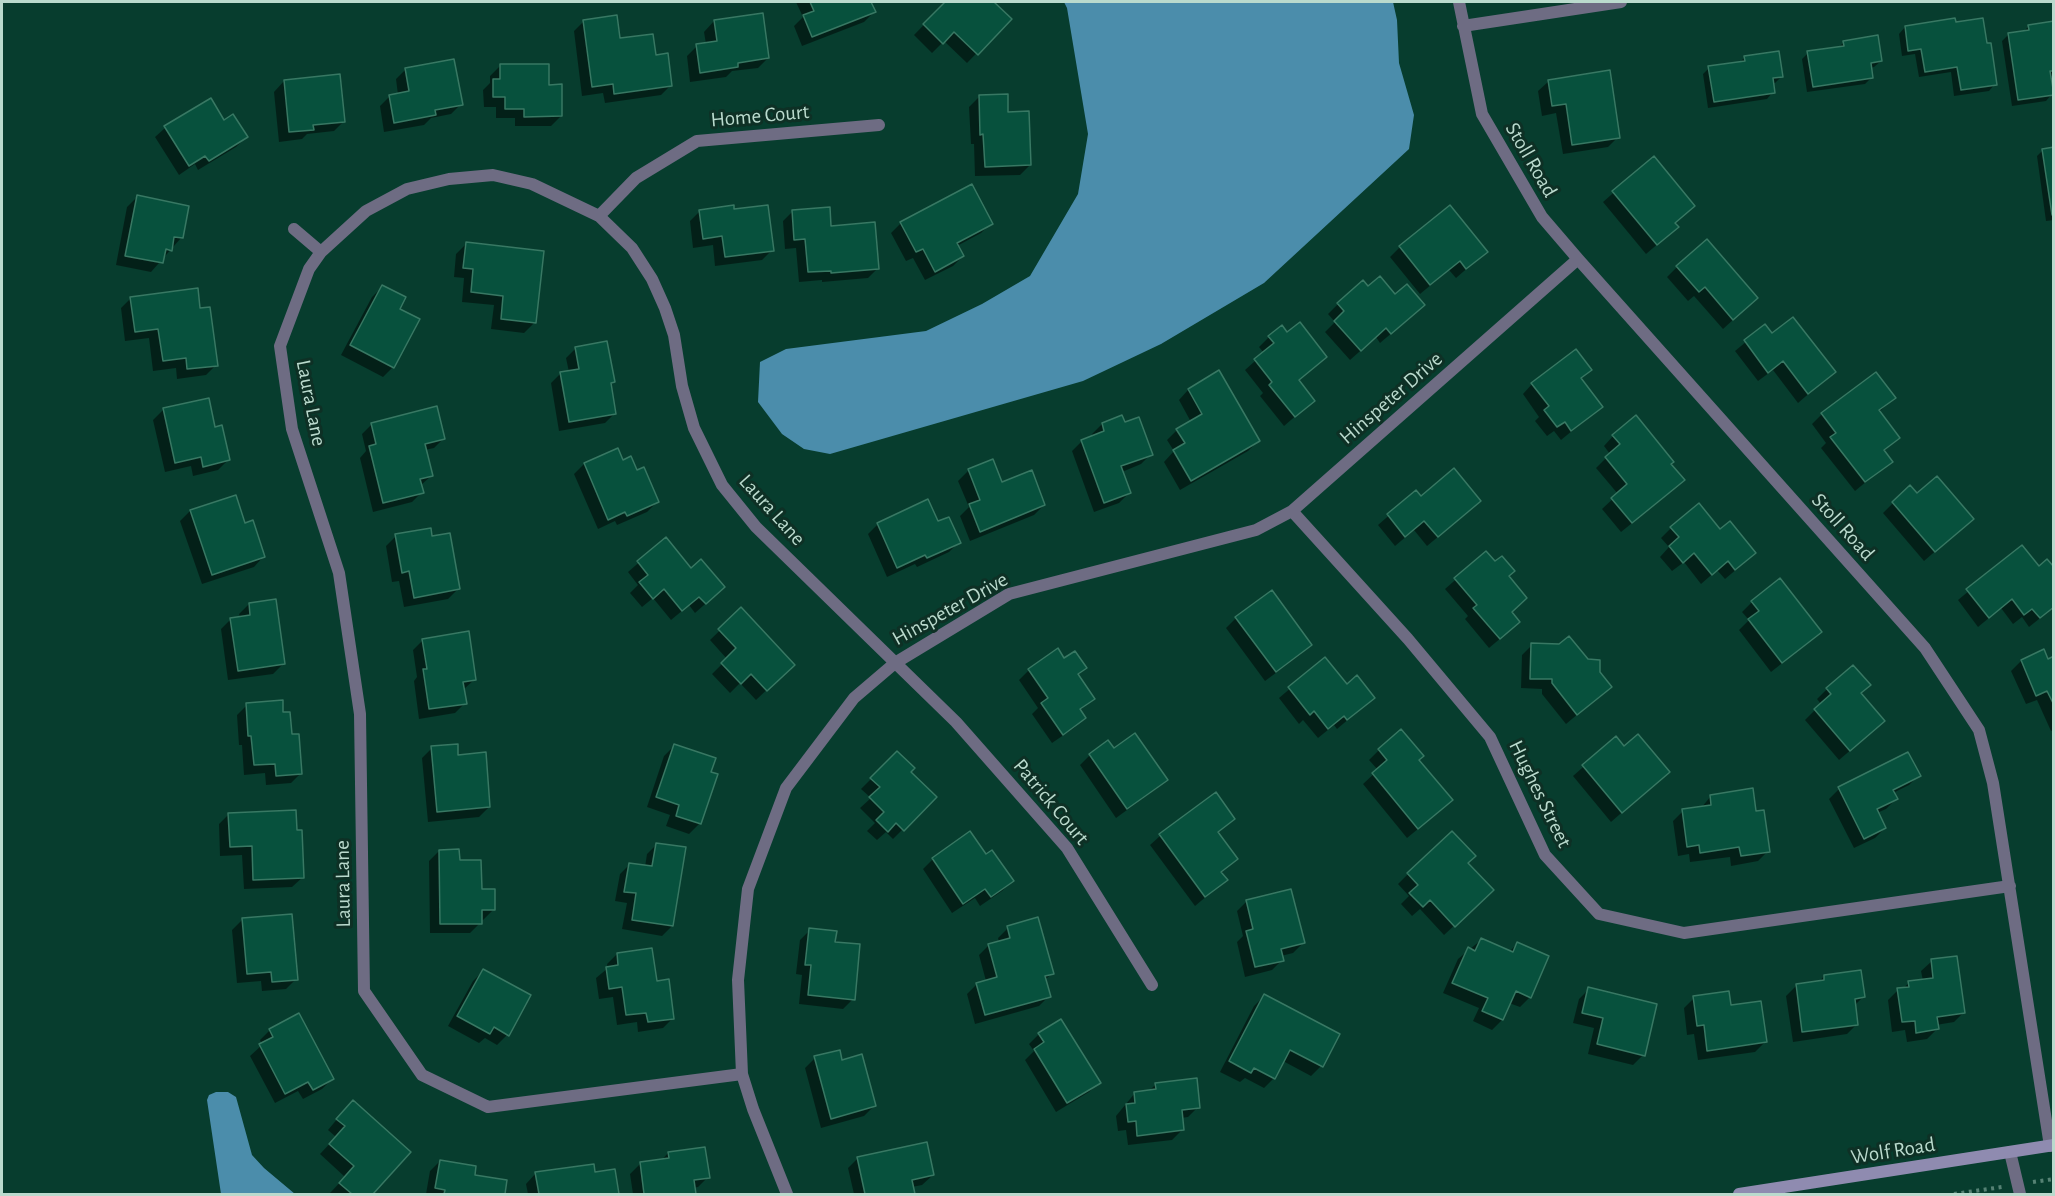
<!DOCTYPE html>
<html>
<head>
<meta charset="utf-8">
<style>
  body { margin:0 }
  #map { position:relative; width:2055px; height:1196px; overflow:hidden; background:#073d2e; font-family:"Alegreya Sans",sans-serif }
  canvas { display:block }
  .frame { position:absolute; inset:0; border:3px solid #badacd; pointer-events:none }
</style>
</head>
<body>
<div id="map">
<canvas width="2055" height="1196"></canvas>
<div class="frame"></div>
</div>
<script>
const g = document.querySelector('canvas').getContext('2d');
g.lineJoin = 'round';
function fill(path, color) { g.fillStyle = color; g.fill(path, 'evenodd'); }
function strokePath(path, color, width, dash) { g.strokeStyle = color; g.lineWidth = width; g.lineCap = dash ? 'butt' : 'round'; g.setLineDash(dash || []); g.stroke(path); }
function drawText(font, color, halo, rows, align = 'center') {
  g.font = font + ' "Alegreya Sans",sans-serif'; g.lineWidth = 6; g.setLineDash([]); g.textBaseline = 'middle'; g.strokeStyle = halo; g.fillStyle = color; for (const [text, x, y, turn = 0] of rows) {
    g.save(); g.translate(x, y); g.rotate((+turn || 0) * Math.PI / 180); g.textAlign = isNaN(turn) ? turn : align; if (halo) g.strokeText(text, 0, 0); g.fillText(text, 0, 0); g.restore();
  }
}
const water = new Path2D(`
  M1064,2H1393L1397,20L1399,63L1414,115L1409,149L1264,283L1161,344L1083,381L830,454L804,449L782,434L758,402L760,362L786,349L926,331L982,304L1030,276L1078,194L1088,134L1067,8Z
  M216,1092H228L236,1097L252,1155L264,1168L295,1194H221L207,1100L209,1095Z`);
const shadow = new Path2D(`
  M796,2H870L874,12L864,22L802,46L794,26L803,17Z
  M946,2H992L1010,19L967,63L944,41L932,53L914,35Z
  M584,21L655,57L671,85L661,95L605,103L603,93L582,96L574,31Z
  M714,21L768,58L758,68L732,71L726,77L690,82L687,56L697,46L706,44L704,32Z
  M2054,22V76H2049L2052,94L2046,101L2012,106L2002,41L2008,35L2022,33L2029,26Z
  M1955,24L1986,45L1995,84L1989,91L1954,96L1951,72L1919,77L1915,54L1902,56L1899,34L1905,27Z
  M1844,42L1881,61L1874,67L1870,68L1872,77L1865,84L1807,92L1802,59L1808,53L1838,48Z
  M1745,57L1782,76L1775,83H1772L1773,92L1767,99L1708,108L1703,74L1709,68L1739,63Z
  M500,66L547,86L561,116L551,126H515V118H496V107H484L483,90L490,83V76Z
  M406,69L461,104L451,114L431,118L424,125L384,132L380,106L390,96L398,95L396,79Z
  M284,81L344,121L334,131L307,134L302,139L279,142L274,92Z
  M1549,81L1618,137L1608,147L1563,154L1556,113L1542,116L1538,91Z
  M979,97L1007,113L1030,165L1020,175L975,176L974,144H971L969,107Z
  M165,128L246,137L236,147L198,170L195,164L179,175L155,137Z
  M2054,148V220L2046,221L2037,156L2043,150Z
  M1653,158L1674,224L1667,236L1646,254L1603,202Z
  M137,197L181,238L151,272L116,265L127,207Z
  M733,210L772,250L762,260L715,266L713,245L693,248L690,221L700,211Z
  M793,211L830,228L878,268L868,278L822,282V280L799,282L796,248L785,249L783,221Z
  M901,223H991L981,233L957,246L963,256L953,266L925,280L913,258L906,261L891,233Z
  M466,244L534,323L524,333L491,329L494,305L462,302L464,278L454,277L456,254Z
  M1400,247L1486,252L1456,278L1449,270L1420,294L1390,257Z
  M1677,267L1746,308L1723,329L1694,296L1688,301L1667,277Z
  M382,287L398,309L393,367L383,377L341,355L372,297Z
  M1368,288L1413,315L1380,343L1376,337L1350,360L1325,332L1335,322L1328,314L1338,304Z
  M131,298L199,310L216,365L206,375L177,379L176,368L153,371L149,338L125,341L121,308Z
  M1765,326L1771,336L1834,372L1798,403L1773,370L1758,381L1735,351Z
  M1287,334L1298,381L1313,401L1284,426L1260,396L1263,393L1245,370L1264,353L1259,347L1269,337Z
  M576,348L613,382L610,385L615,413L605,423L559,431L551,383L561,373L569,372L566,358Z
  M1590,370L1580,380L1601,407L1561,440L1554,431L1547,436L1535,421L1539,417L1523,394L1532,384Z
  M1218,373L1258,441L1248,451L1180,490L1164,462L1174,451L1167,440L1177,430L1191,422L1179,400L1188,390Z
  M1894,398L1879,412L1898,438L1883,452L1891,461L1855,491L1821,448L1826,443L1812,424L1822,414Z
  M163,410L214,428L228,460L218,470L193,476L191,466L165,472L153,420Z
  M372,424L444,438L434,448L425,450L431,476L420,486L422,492L412,502L373,512L360,458L366,451L362,434Z
  M1102,424H1124L1151,454L1141,464L1122,472L1129,493L1119,503L1094,512L1072,451L1082,441L1093,437L1092,434Z
  M1613,436L1670,464L1673,490L1621,532L1602,509L1618,494L1596,468L1610,454L1604,446Z
  M617,450L622,462L636,472L657,502L647,512L617,525L615,521L598,529L574,474L584,464Z
  M992,461L1001,484L1044,505L1034,515L970,541L960,516L969,507L958,481L968,471Z
  M1416,492L1420,498L1469,511L1427,546L1414,530L1395,546L1378,525Z
  M1917,495L1962,528L1924,561L1883,513L1893,503Z
  M190,511L244,525L264,556L254,567L202,584L180,521Z
  M938,523L959,542L949,552L917,567L915,564L887,577L868,534L878,524Z
  M1671,528L1744,563L1725,579L1717,570L1701,584L1684,562L1672,571L1660,557L1669,547L1661,538Z
  M396,536L431,538L458,589L448,599L404,607L399,581L392,582L386,546Z
  M666,539L713,597L695,613L689,605L671,620L653,598L642,607L630,593L638,585L628,572Z
  M2022,547L2054,607L2029,627L2022,617L2013,624L2001,608L1978,627L1958,600Z
  M1486,553L1507,577L1510,613L1508,632L1489,648L1465,619L1468,616L1445,589Z
  M1752,602L1810,641L1771,672L1739,630L1749,620L1742,612Z
  M249,604L283,664L273,674L228,680L221,629L231,619L240,618L239,614Z
  M741,610L793,665L756,700L740,683L730,693L712,674L727,659L710,640Z
  M1236,618L1310,645L1300,655L1265,681L1226,628Z
  M423,640L475,679L463,690L465,703L455,713L419,719L414,681L417,677L413,650Z
  M1532,645L1598,673L1610,687L1566,724L1542,694V689L1521,688L1522,655Z
  M1057,650L1064,660L1085,668L1077,676L1093,699L1079,711L1084,718L1074,728L1052,743L1032,714L1038,708L1019,680L1029,670Z
  M2054,658V730L2051,731L2037,700L2026,704L2011,671L2021,661H2048Z
  M1325,659L1363,707L1337,729L1334,725L1318,738L1303,720L1299,724L1279,698Z
  M1869,685L1860,694L1873,731L1839,760L1805,720L1821,704L1817,699L1827,689Z
  M247,705L282,714L301,773L291,783L266,785L265,773L244,775L242,745H239L237,715Z
  M1616,738L1624,748L1668,772L1611,822L1573,776Z
  M1108,742L1114,750L1166,780L1156,789L1116,818L1080,765L1090,755Z
  M674,746L709,773L716,775L699,824L689,834L666,826L670,815L647,807L664,756Z
  M432,748L457,757L489,807L479,817L428,822L422,758Z
  M1379,750L1418,760L1441,810L1407,838L1363,784L1378,770L1369,760Z
  M897,753L909,772L935,797L893,839L886,832L877,840L867,831L875,823L860,808L871,798L861,789Z
  M1919,775L1909,785L1893,793L1896,799L1886,809L1877,813L1885,828L1875,838L1854,848L1829,799L1839,789Z
  M1215,794L1233,819L1217,833L1236,859L1221,873L1226,880L1195,906L1150,845L1160,836Z
  M1711,796L1755,812L1768,851L1758,861L1731,866L1730,857L1690,862L1689,854L1678,856L1673,821L1683,811L1701,808Z
  M229,814L296,831L303,877L292,887L244,889L242,855L220,856L219,824Z
  M970,833L985,856L1012,881L1002,891L980,906L975,898L952,913L923,869L933,859Z
  M657,844L672,926L662,936L622,929L627,903L615,901L620,874L630,864L645,867L647,854Z
  M439,851L458,862L494,909L483,920H480V923L470,933H430L429,861Z
  M1466,863L1482,900L1444,935L1420,909L1412,916L1401,904L1409,896L1398,884L1408,874Z
  M1247,901L1303,943L1293,953L1281,956L1282,960L1272,970L1245,977L1237,942L1243,936L1237,911Z
  M242,920L296,979L286,989L262,991L261,981L237,983L232,930Z
  M1008,928L1052,973L1045,980L1049,996L1039,1006L975,1024L967,994L977,984L986,981L979,955L989,945L999,942L998,938Z
  M810,930L833,943L853,999L843,1009L799,1004L802,975L796,974L800,940Z
  M1481,940L1509,952L1517,944L1530,997L1520,1007L1509,1003L1502,1020L1492,1030L1473,1021L1479,1008L1443,993L1458,959Z
  M617,954L655,983L673,1018L663,1028L638,1032L637,1022L617,1025L613,997L599,999L596,978L608,968L607,964Z
  M1932,961L1964,1012L1954,1022L1936,1025L1937,1029L1927,1039L1907,1042L1905,1030L1892,1032L1888,1000L1898,990L1902,989L1909,983L1923,981L1921,971Z
  M483,971L507,1035L497,1045L485,1038L479,1043L448,1026L473,981Z
  M1824,976L1863,997L1854,1006L1857,1024L1847,1034L1793,1042L1786,996L1796,986L1818,983Z
  M1589,989L1643,1055L1633,1065L1588,1054L1594,1028L1573,1023L1579,999Z
  M1264,996L1338,1035L1321,1066L1311,1076L1283,1061L1274,1078L1264,1088L1245,1078L1240,1082L1220,1072L1254,1006Z
  M1694,998L1729,1007L1765,1042L1755,1052L1698,1060L1694,1034L1687,1035L1684,1008Z
  M299,1015L332,1079L322,1089L303,1099L298,1091L275,1103L250,1056L262,1045L260,1040L270,1030Z
  M1039,1034L1099,1082L1089,1092L1056,1112L1025,1060L1034,1051L1029,1044Z
  M815,1058L841,1062L874,1106L864,1116L821,1128L805,1068Z
  M1156,1084L1198,1107L1188,1117L1181,1118L1182,1130L1172,1140L1128,1145L1126,1130L1118,1131L1116,1116L1135,1093L1149,1091Z
  M343,1112L409,1152L371,1194L330,1193L345,1177L320,1154L336,1137L328,1130Z
  M668,1153L708,1177L698,1187L693,1188L694,1194H633L630,1174L640,1164L661,1161Z
  M858,1158L933,1175L922,1185L912,1187L913,1194H854L848,1168Z
  M440,1161L473,1176L505,1182L503,1194H426L430,1171Z
  M614,1171L617,1194H528L526,1184L536,1173L594,1174Z`);
const building = new Path2D(`
  M810,2H871L876,12L812,37L803,15L814,11Z
  M945,2H994L1012,19L978,55L954,32L943,44L923,24Z
  M763,13L769,58L738,63V67L700,73L696,44L717,41L714,20Z
  M617,15L620,38L653,34L656,55L668,53L672,86L614,94L613,84L592,87L583,20Z
  M1955,18L1956,22L1983,18L1987,43H1991L1997,85L1961,90L1957,67L1925,72L1921,49L1908,51L1905,26Z
  M2054,21V71H2050L2054,95L2018,100L2008,33L2029,30L2028,25Z
  M1878,35L1882,61L1871,63L1873,78L1813,87L1807,51L1844,46L1843,41Z
  M1779,51L1783,77L1773,78L1775,93L1714,102L1708,66L1745,61L1744,56Z
  M454,59L463,105L435,110L436,115L394,123L389,95L409,91L405,68Z
  M500,64H549V85L562,84V116L524,117V109H505V97H493V79H500Z
  M1610,70L1620,138L1572,145L1566,104L1552,106L1548,80Z
  M340,74L345,122L313,125L314,130L289,132L284,80Z
  M1008,94V112L1029,111L1031,165L985,167L983,134L980,135L979,95Z
  M211,98L224,120L233,114L248,137L209,161L205,156L189,166L164,126Z
  M2054,147V215H2052L2042,149Z
  M1654,156L1695,206L1675,223L1679,227L1657,245L1612,191Z
  M972,184L993,224L957,243L964,256L935,272L923,249L916,252L900,222Z
  M137,195L189,206L183,238L174,237L172,251L166,249L163,263L125,256Z
  M734,205V209L768,205L774,251L725,257L722,236L703,239L699,210Z
  M1450,205L1488,252L1466,269L1460,261L1430,285L1399,246Z
  M830,207L831,226L875,222L879,269L831,273V271L808,272L805,239L794,240L792,210Z
  M1707,239L1758,298L1733,320L1705,287L1699,292L1676,266Z
  M466,242L544,251L536,323L501,319L503,296L471,292L473,269L463,268Z
  M1380,276L1395,294L1407,284L1425,305L1391,334L1386,328L1361,351L1334,321L1344,311L1337,303L1363,280L1368,286Z
  M382,285L406,297L400,309L420,319L394,368L350,345Z
  M198,288L200,308L210,307L218,366L187,369L186,358L163,361L158,329L135,332L130,297Z
  M1793,317L1836,372L1808,394L1783,361L1768,373L1744,340L1765,324L1772,333Z
  M1300,322L1327,357L1299,380L1315,401L1295,417L1269,385L1272,382L1254,359L1274,343L1268,336L1282,325L1287,332Z
  M607,341L615,382L611,383L616,414L569,422L560,372L579,369L575,347Z
  M1576,349L1592,370L1581,378L1603,407L1571,431L1565,422L1557,427L1544,410L1549,406L1531,383Z
  M1219,370L1260,441L1191,481L1173,450L1185,443L1176,429L1202,414L1188,389Z
  M1876,372L1896,398L1879,410L1900,438L1884,450L1893,462L1865,482L1830,437L1836,433L1821,413Z
  M209,398L215,427L222,425L230,460L203,467L201,457L175,463L163,408Z
  M437,406L445,439L425,444L433,476L420,479L424,493L383,503L369,446L376,444L371,423Z
  M1122,415L1125,422L1139,417L1153,455L1121,466L1131,493L1104,503L1081,440L1104,431L1102,423Z
  M1636,415L1674,462L1671,464L1685,480L1632,523L1611,498L1627,484L1605,457L1620,444L1612,435Z
  M618,448L623,460L631,456L637,470L644,467L659,502L627,516L625,512L608,520L584,463Z
  M993,459L1002,482L1032,470L1045,505L980,532L969,504L980,500L968,469Z
  M1454,468L1481,501L1438,537L1424,521L1405,537L1387,514L1416,490L1421,496Z
  M1937,476L1974,519L1935,552L1892,502L1910,485L1917,493Z
  M236,495L245,523L253,520L265,557L212,575L190,510Z
  M928,499L938,521L949,517L961,543L927,558L925,555L897,568L877,523Z
  M1699,503L1720,529L1730,521L1756,553L1735,570L1728,561L1712,575L1694,553L1683,563L1669,546L1679,537L1670,527Z
  M431,528L432,536L450,533L460,589L414,598L409,571L402,573L395,534Z
  M666,537L691,568L701,559L725,587L706,604L699,597L682,611L664,589L653,599L639,582L648,575L637,561Z
  M2022,545L2039,566L2047,559L2054,567V607L2040,618L2032,609L2024,615L2012,599L1989,618L1966,589Z
  M1486,551L1495,561L1502,556L1515,571L1509,576L1527,598L1512,612L1520,622L1500,639L1473,608L1477,605L1454,578Z
  M1780,578L1822,632L1782,663L1748,619L1759,611L1751,601Z
  M1272,590L1312,645L1276,672L1235,617Z
  M276,599L285,664L238,671L230,618L250,615L249,603Z
  M741,607L795,665L767,691L751,674L741,684L721,663L736,648L718,629Z
  M469,631L476,680L463,682L467,704L429,709L423,669H427L422,639Z
  M1569,636L1588,659L1600,660V672L1612,687L1577,715L1552,683V679H1530L1531,643L1559,644Z
  M1058,648L1064,658L1075,651L1087,668L1078,674L1095,699L1080,709L1086,718L1063,735L1041,703L1048,698L1028,669Z
  M2044,649L2048,659L2054,656V705L2047,691L2036,696L2021,660Z
  M1325,657L1347,684L1357,675L1375,698L1347,720L1344,716L1328,729L1314,711L1310,715L1288,687Z
  M1853,665L1871,685L1861,693L1885,721L1850,751L1814,709L1831,694L1826,688Z
  M283,700V712H290L292,734H299L302,774L276,776L275,764L254,765L251,736H248L246,703Z
  M1401,729L1424,756L1419,760L1453,800L1418,829L1372,773L1387,760L1378,749Z
  M1135,733L1168,780L1127,809L1089,754L1108,740L1114,748Z
  M1638,734L1670,772L1622,813L1582,765L1616,736L1624,746Z
  M458,744V755L486,752L490,807L437,812L431,746Z
  M674,744L716,758L711,772L718,774L701,824L676,816L679,805L656,797Z
  M897,751L915,768L911,772L937,797L904,831L896,823L888,832L876,820L884,812L869,797L880,787L870,778Z
  M1908,752L1921,776L1893,790L1898,799L1877,809L1886,828L1864,839L1838,787Z
  M1753,788L1756,811L1764,810L1770,852L1741,856L1739,847L1700,853L1699,845L1687,847L1682,809L1711,805L1710,795Z
  M1216,792L1235,819L1218,832L1238,859L1221,872L1228,880L1205,897L1159,834Z
  M296,810L297,830H302L304,878L253,880L252,846L230,847L228,813Z
  M970,831L986,854L992,850L1014,881L991,897L985,889L963,904L932,858Z
  M1452,831L1476,856L1468,863L1494,890L1455,927L1430,900L1423,907L1409,893L1418,885L1407,873Z
  M656,843L686,847L673,926L632,920L636,893L624,892L629,863L652,866Z
  M459,849L460,860H481L482,889H495V910H482V924H440L439,850Z
  M1291,889L1305,943L1281,949L1284,961L1255,967L1246,931L1253,929L1246,900Z
  M292,914L298,980L272,982L271,972L247,974L242,918Z
  M1038,917L1054,974L1045,976L1051,997L985,1015L976,983L997,977L988,944L1010,938L1007,926Z
  M809,928L837,931L835,942L860,944L855,1000L808,995L811,965H805Z
  M1481,938L1513,952L1517,942L1549,956L1531,998L1516,991L1503,1020L1482,1011L1488,998L1452,983L1468,947L1475,951Z
  M652,948L657,981L669,979L674,1019L648,1022L646,1013L626,1015L622,987L609,989L606,967L618,965L617,953Z
  M1957,956L1965,1013L1937,1017L1939,1029L1916,1033L1915,1021L1902,1022L1897,988L1909,987L1908,981L1933,978L1931,959Z
  M483,969L531,995L509,1036L494,1027L490,1034L457,1016Z
  M1861,970L1865,997L1855,999L1858,1025L1802,1032L1796,984L1824,980V975Z
  M1588,987L1657,1004L1645,1056L1597,1044L1603,1018L1582,1013Z
  M1729,991L1731,1005L1761,1001L1767,1042L1707,1051L1704,1025L1697,1026L1693,996Z
  M1264,994L1340,1034L1323,1067L1290,1050L1275,1079L1254,1068L1251,1073L1229,1061Z
  M299,1013L334,1079L313,1090L308,1082L285,1094L259,1044L273,1037L269,1029Z
  M1061,1019L1101,1083L1067,1103L1034,1049L1044,1042L1038,1033Z
  M840,1050L842,1060L862,1054L876,1106L831,1119L814,1056Z
  M1197,1078L1200,1108L1182,1110L1184,1130L1137,1136L1136,1121L1128,1122L1126,1104L1135,1103L1134,1092L1156,1089L1155,1083Z
  M353,1100L411,1152L373,1194H352L339,1183L354,1166L329,1144L345,1126L336,1119Z
  M927,1142L934,1175L912,1180L915,1194H865L857,1157Z
  M705,1147L710,1178L694,1180L696,1194H644L640,1162L669,1158L668,1152Z
  M440,1160L476,1166L475,1175L507,1180L505,1194H444L445,1190L435,1188Z
  M594,1164L595,1172L615,1169L619,1194H539L535,1172Z`);
const path = new Path2D(`
  M2033,1182L2054,1179
  M1954,1194L2002,1187`);
const minor = new Path2D(`
  M1459,2L1482,114L1542,217L1578,259L1925,648L1979,730L1993,783L2050,1146
  M1463,26L1621,2
  M599,216L636,178L697,141L879,125
  M294,229L321,252
  M1292,511L1408,639L1490,737L1545,855L1599,914L1684,933L2010,886
  M742,1074L488,1107L422,1075L364,991L360,714L339,573L292,429L280,346L309,269L321,252L366,211L407,189L449,179L493,175L532,184L599,216L632,248L652,279L665,308L674,335L682,386L694,428L722,485L756,527L956,722L1067,848L1152,985
  M2010,1152L2020,1194
  M787,1194L753,1109L742,1074L738,980L748,889L786,788L854,698L895,663L1009,594L1256,530L1292,511L1578,259`);
const secondary = new Path2D(`
  M1739,1194L2054,1145`);
const streetNames = [
  ["Home Court",760,116,-5],
  ["Stoll Road",1531,160,60],
  ["Hinspeter Drive",1391,398,-41],
  ["Laura Lane",311,403,79],
  ["Laura Lane",772,510,48],
  ["Stoll Road",1843,527,48],
  ["Hinspeter Drive",950,609,-29],
  ["Hughes Street",1540,794,64],
  ["Patrick Court",1051,802,50],
  ["Laura Lane",343,884,-91],
  ["Wolf Road",1893,1151,-9]
];
fill(water, '#4b8dab');
fill(shadow, '#0007');
fill(building, '#07513d');
strokePath(building, '#387863', 1.5);
strokePath(path, '#558274', 4, [3, 4.5]);
strokePath(minor, '#6e6c83', 12);
strokePath(secondary, '#8f8bb0', 12);
drawText('21px', '#badacd', '#0e3025', streetNames);
</script>
</body>
</html>
